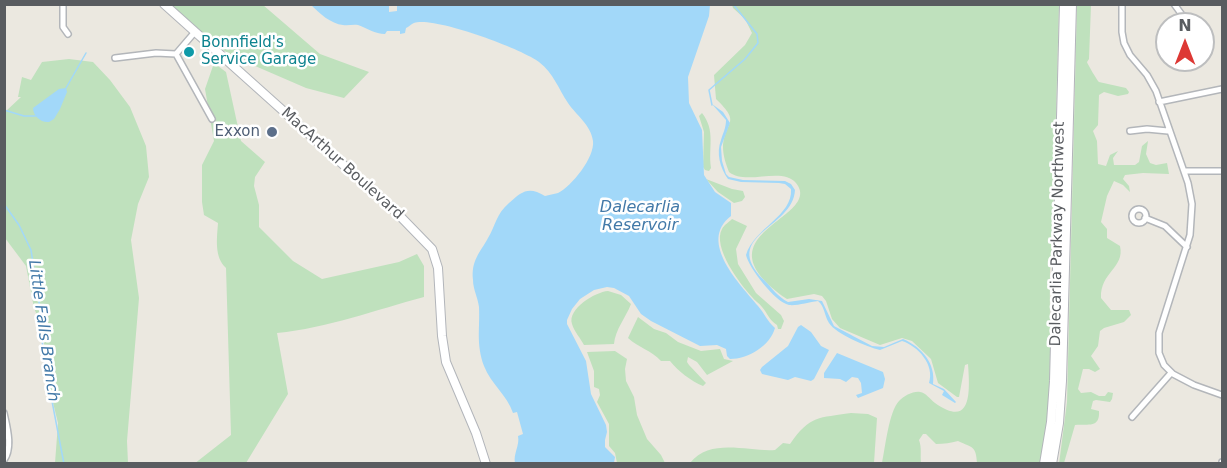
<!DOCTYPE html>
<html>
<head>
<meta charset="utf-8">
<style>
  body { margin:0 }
  #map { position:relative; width:1227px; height:468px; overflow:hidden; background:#ebe8e0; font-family:"DejaVu Sans",sans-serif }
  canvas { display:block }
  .frame { position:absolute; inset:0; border:6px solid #595c60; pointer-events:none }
  .north { position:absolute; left:1155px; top:12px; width:60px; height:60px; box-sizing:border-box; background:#fff; border:2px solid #bdbebf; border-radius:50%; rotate:0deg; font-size:16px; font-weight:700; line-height:24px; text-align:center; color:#595c60 }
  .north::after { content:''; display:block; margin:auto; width:21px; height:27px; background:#dd3834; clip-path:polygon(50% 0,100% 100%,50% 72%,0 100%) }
</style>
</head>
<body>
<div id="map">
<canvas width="1227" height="468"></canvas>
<div class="frame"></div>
<div class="north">N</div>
</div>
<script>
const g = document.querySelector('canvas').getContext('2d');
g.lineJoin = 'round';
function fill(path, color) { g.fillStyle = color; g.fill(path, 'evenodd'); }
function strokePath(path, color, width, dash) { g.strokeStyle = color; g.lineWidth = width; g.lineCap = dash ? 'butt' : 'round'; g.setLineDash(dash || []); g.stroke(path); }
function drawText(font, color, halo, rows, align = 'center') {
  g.font = font + ' "DejaVu Sans",sans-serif'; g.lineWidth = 5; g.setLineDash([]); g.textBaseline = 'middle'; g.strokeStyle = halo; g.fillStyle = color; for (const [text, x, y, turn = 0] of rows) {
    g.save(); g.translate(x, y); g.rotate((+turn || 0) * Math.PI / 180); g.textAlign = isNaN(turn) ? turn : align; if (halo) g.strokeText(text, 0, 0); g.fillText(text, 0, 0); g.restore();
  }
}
const green = new Path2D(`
  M171,5H263L320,54L369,72L344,98L306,88L239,59L221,49Z
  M732,5H1059L1052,257L1050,270C1049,334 1054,401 1040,463H977C976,446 973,448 958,441C951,443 944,444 936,444L926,434H923L919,440C922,448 920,455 921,463H882C885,449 889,411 899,401C904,396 913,391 920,392C926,393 930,399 935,403C972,429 970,392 968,364L965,365L959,397H957L938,383L931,359L912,341L902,338L880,345L840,328L832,319L826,301L822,296L814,294L787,299C692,233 825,219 796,183C782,166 746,186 729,172C726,164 723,156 723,147C725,120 742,124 716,99L714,75L745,45L752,33L745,19L733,8Z
  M1077,5H1091L1089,59L1087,62C1088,65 1097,80 1099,82L1126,88L1129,92L1128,94L1118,96L1104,92L1099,95L1098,125L1093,131L1097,141L1098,164L1106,166L1110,155L1118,151L1113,158L1114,165H1135L1139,162L1142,146L1148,141L1146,154L1150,163L1156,165L1167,163L1169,174L1143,173L1125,175L1123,179L1129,186L1130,192L1123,185L1114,181L1107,196L1101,222L1107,229V238L1120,246C1125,268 1100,272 1101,298L1111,310H1129L1131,315L1124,322L1104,328L1100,331L1098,346L1091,356L1100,369L1095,372L1089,369H1083L1078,389L1081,393L1091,392L1099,396H1105L1108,392L1113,393L1112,399L1110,402L1096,400L1093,401L1091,409L1099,411C1100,428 1089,424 1075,425L1064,463L1059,464L1067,402Z
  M69,59L93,62L110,80L130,107L146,146L149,177L138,204L131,240L139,298L127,441L128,463H55L58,423L44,366V332L34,308L26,266L5,238V112L21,97H18L22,77L31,80L42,62Z
  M214,63L226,72L241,141L265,162L255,177L254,186L259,205V227L293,261L322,279L399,262L417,254L424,266V297C375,310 328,328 277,333L288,394L246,463L194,464L231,435L226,268C214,257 217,238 218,223L204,215L202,202V165L214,141L205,89Z
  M702,113C716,131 708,147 711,168L709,171L705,170L703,167L704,132L699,116Z
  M706,179L732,189L743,191L745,197L742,201L734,203L718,192Z
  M732,219L747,226L736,249L738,264L756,293L781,315L784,321L781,329H778L777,325C769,320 768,314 762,307C759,303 755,301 752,297C740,284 712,247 722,229C724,225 729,222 732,219Z
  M608,291L621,295L631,304C626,317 615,330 614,344L584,345C581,339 574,331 572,324C567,309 595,292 608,291Z
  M638,317L654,329L666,333L678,342L701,351L720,349L724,359L733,361L707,375L697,362L688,357L687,362L689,365L706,383L703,386C691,381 678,371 670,361H661C651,350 639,348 628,338Z
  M615,351L627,359L625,369L626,381L634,397L637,415L647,439L661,455L665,463H617L615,453L609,446V424L597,402L600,395L599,389L594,387V371L587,352Z
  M851,413L868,414L877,418L874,463H690C711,437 748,452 775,450L783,443L790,444C810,415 819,418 851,413Z`);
const water = new Path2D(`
  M397,5H710L709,16L688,77L689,103L702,130L704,175L715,192L731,203V216C697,242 741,285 758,306C765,314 767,321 775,328C770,346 748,359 730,359L727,356L726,349L717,345L700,346L651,321L641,314L629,296L614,288L607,287L594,290L580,299L572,309L567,320V324L586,361L591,394L606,425L607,432L605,440V447L615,457L614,463H515C513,454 520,445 518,436L523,434L517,412L513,413C507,395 491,384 484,366C476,344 480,329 479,307C478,298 473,289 473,280C471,260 480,253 488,238C496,225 496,214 509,203C522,191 529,186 545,196C549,195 554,194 558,193C572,186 595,157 593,141C591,125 576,115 568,103C558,88 554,74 539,62C522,49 434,16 414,23C413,23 407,28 406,28L405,33L400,34V31H387L385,34C375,34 367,28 358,25C353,24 348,26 343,25C331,24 319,13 311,5H389V12L397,11Z
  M66,88L67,92L60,109L54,119L49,122C41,123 33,116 33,108L59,89Z
  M712,104L723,112L730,123L721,147L722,161L726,174L729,177L743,180L785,181L791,184L795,190C793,229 719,235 764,280C772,288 778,297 788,302L809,299L822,301L834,326L872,346L884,347L903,339C922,347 936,364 933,384L944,389L956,402L955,403L942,395L944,391L929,383C935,365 918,346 902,341L880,350C867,347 836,334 829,323C824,315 825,307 818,301C809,302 797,306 789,305C775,302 749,268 746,255C754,228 793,216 791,189L785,184L779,183L741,182L728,179C720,168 716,153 721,140C723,133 726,128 726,120Z
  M801,325L811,332L821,346L829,350L814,379L811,381L795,377L788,380L762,374L760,370L762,367L788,346L798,327Z
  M837,353L883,372L885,379L883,388L858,398L856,395L862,393L861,383L858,378L852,377L846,382L840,379L824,378V373Z`);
const stream = new Path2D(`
  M66,88L86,53
  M712,105L709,90L745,59L758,43L757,34L733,4
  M4,110L24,116H36
  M4,204L19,225L31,250L41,315L43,354L64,464`);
const minor = new Path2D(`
  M63,4V27L68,34
  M1122,4V32L1124,43L1130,55L1147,75L1156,91L1188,183L1192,204L1190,235L1159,333V353L1164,365L1173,374L1194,385L1222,395
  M1174,4L1188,23
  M176,54L212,119
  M176,54L194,33
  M115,58L156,53L176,54
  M1159,102L1222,89
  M1130,131L1147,129L1168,131
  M1184,171H1222
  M1132 216a7 7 0 1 1 14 0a7 7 0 1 1-14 0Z
  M1145,218L1165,226L1187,247
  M4,413C7,427 13,448 4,460
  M1132,417L1171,373
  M1222,464V462`);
const secondary = new Path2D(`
  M164,4L396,212L432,249L438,268L442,336L446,362L476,433L486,464
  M1044,464L1051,422L1054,381L1064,4
  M1052,464L1059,423L1062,381L1072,4`);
const markers = [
  [189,52,6,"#0f9aa8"],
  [272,132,6,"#5c6f8a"]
];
const cultureNames = [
  ["Bonnfield's",201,43],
  ["Service Garage",201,60]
];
const serviceNames = [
  ["Exxon",260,132]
];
const streetNames = [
  ["MacArthur Boulevard",342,164,42],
  ["Dalecarlia Parkway Northwest",1058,234,-89]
];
const waterNames = [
  ["Dalecarlia",640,208],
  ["Reservoir",640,226],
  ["Little Falls Branch",43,331,82]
];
fill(green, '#bfe1bd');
fill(water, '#a2d8f9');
strokePath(stream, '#a2d8f9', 1.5);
strokePath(minor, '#b3b6ba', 8);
strokePath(secondary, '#b2b5ba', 10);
strokePath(minor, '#fff', 5);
strokePath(secondary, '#fff', 8);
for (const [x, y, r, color] of markers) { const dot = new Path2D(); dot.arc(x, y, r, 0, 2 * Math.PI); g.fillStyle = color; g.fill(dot); strokePath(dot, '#fff', 2); }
drawText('15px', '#0d838f', '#fff', cultureNames, 'left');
drawText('15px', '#4e5e75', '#fff', serviceNames, 'right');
drawText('15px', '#595c60', '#fff', streetNames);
drawText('italic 16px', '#4279a8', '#fff', waterNames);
</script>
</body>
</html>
